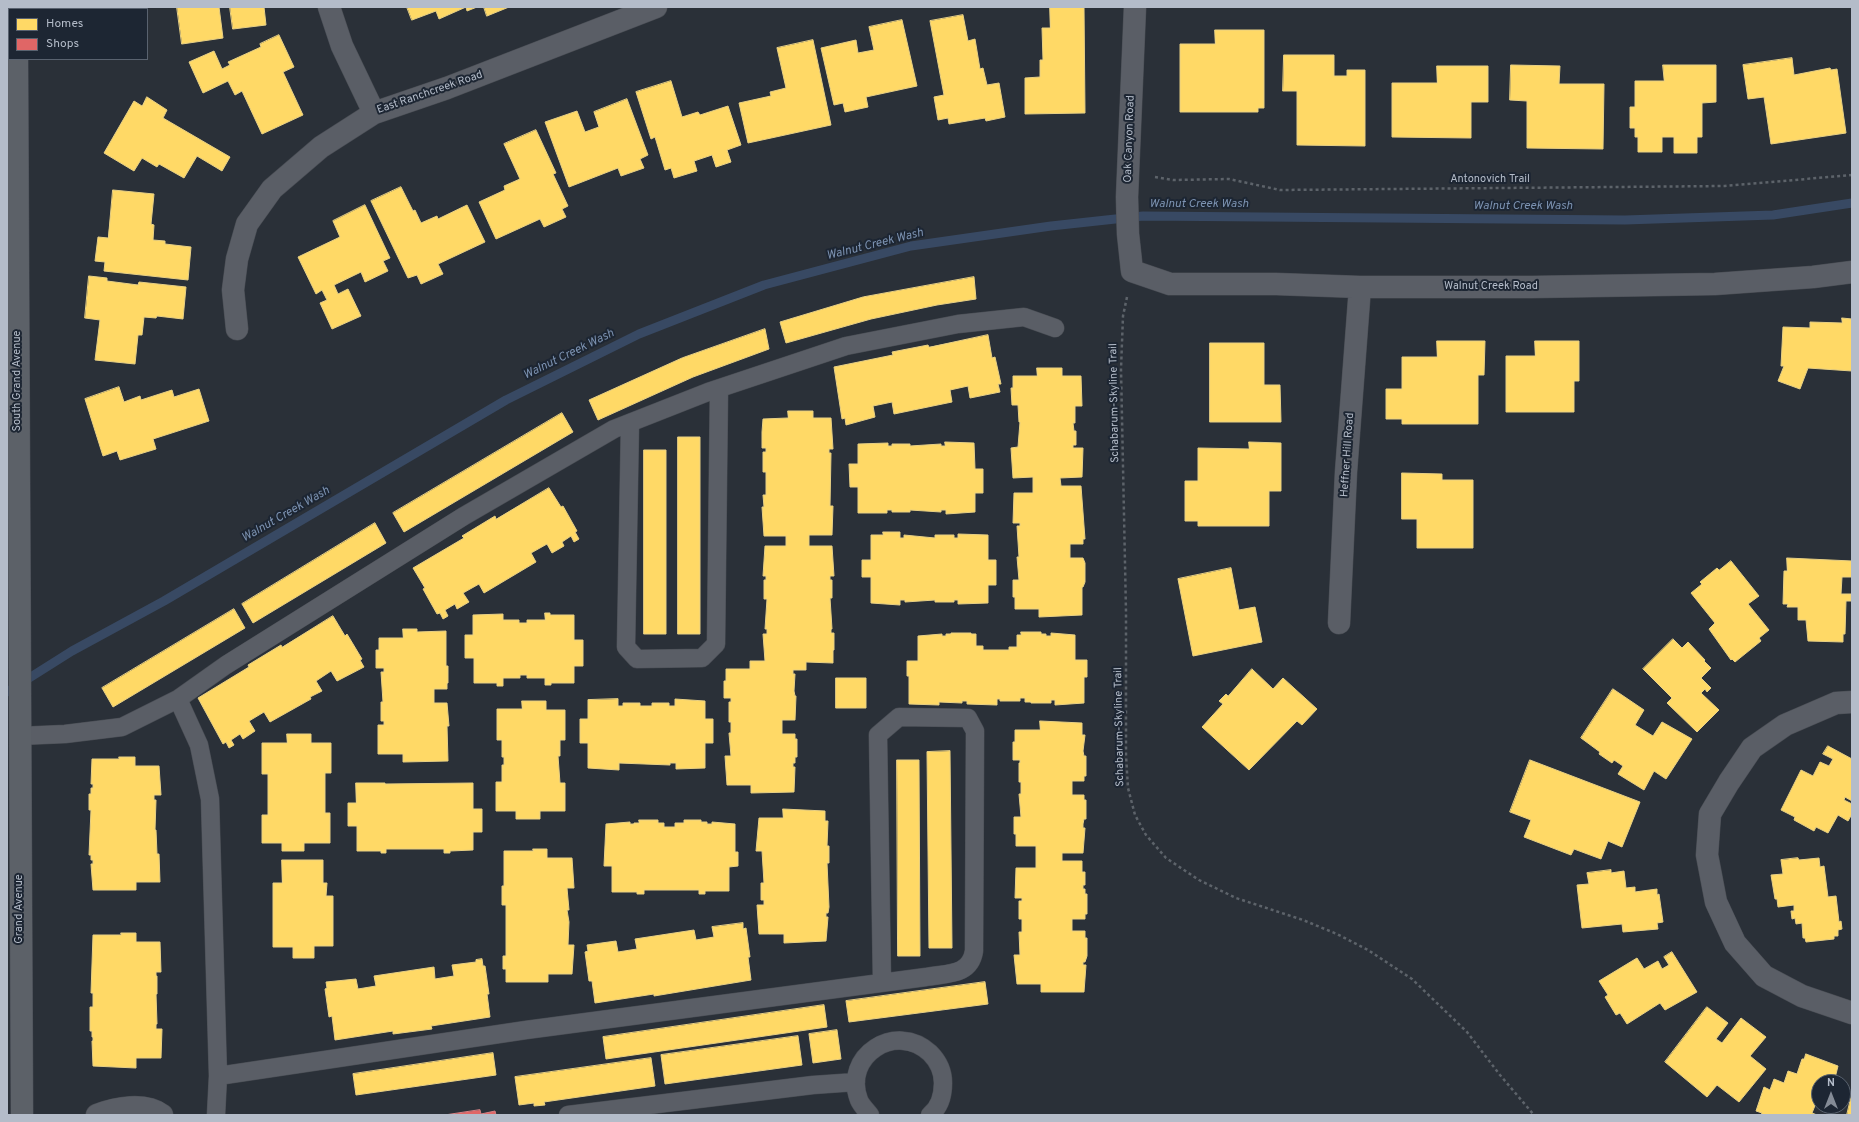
<!DOCTYPE html>
<html>
<head>
<meta charset="utf-8">
<style>
  body { margin:0 }
  #map { position:relative; width:1859px; height:1122px; overflow:hidden; background:#2a3038; font-family:Overpass,sans-serif }
  canvas { display:block }
  .frame { position:absolute; inset:0; border:8px solid #b4bcc9; pointer-events:none }
  .legend { position:absolute; left:8px; top:8px; width:140px; height:52px; box-sizing:border-box; background:#1d2633; border:1px solid #59626f; margin:0; padding:5px 7px; list-style:none; font-size:12px; color:#b4bcc9 }
  .legend li { display:flex; align-items:center; gap:8px; height:20px }
  .legend b { width:20px; border:1px solid #59626f }
  .north { position:absolute; left:1811px; top:1074px; width:40px; height:40px; box-sizing:border-box; background:#1d2633; border:1px solid #59626f; border-radius:50%; rotate:0deg; font-size:11px; font-weight:700; line-height:16px; text-align:center; color:#b4bcc9 }
  .north::after { content:''; display:block; margin:auto; width:14px; height:18px; background:#848b96; clip-path:polygon(50% 0,100% 100%,50% 72%,0 100%) }
</style>
</head>
<body>
<div id="map">
<canvas width="1859" height="1122"></canvas>
<div class="frame"></div>
<ul class="legend">
<li><b style="height:11px;background:#ffd966"></b>Homes</li>
<li><b style="height:11px;background:#e06666"></b>Shops</li>
</ul>
<div class="north">N</div>
</div>
<script>
const g = document.querySelector('canvas').getContext('2d');
g.lineJoin = 'round';
function fill(path, color) { g.fillStyle = color; g.fill(path, 'evenodd'); }
function strokePath(path, color, width, dash) { g.strokeStyle = color; g.lineWidth = width; g.lineCap = dash ? 'butt' : 'round'; g.setLineDash(dash || []); g.stroke(path); }
function drawText(font, color, halo, rows, align = 'center') {
  g.font = font + ' Overpass,sans-serif'; g.lineWidth = 4; g.setLineDash([]); g.textBaseline = 'middle'; g.strokeStyle = halo; g.fillStyle = color; for (const [text, x, y, turn = 0] of rows) {
    g.save(); g.translate(x, y); g.rotate((+turn || 0) * Math.PI / 180); g.textAlign = isNaN(turn) ? turn : align; if (halo) g.strokeText(text, 0, 0); g.fillText(text, 0, 0); g.restore();
  }
}
const homes = new Path2D(`
  M177,7H219L223,38L182,44Z
  M230,7H264L266,25L233,29Z
  M407,7H477L467,11L466,7L439,19L436,11L412,20Z
  M484,7H509L487,16Z
  M1050,7H1084L1085,113L1025,114V78L1040,77V60H1043L1042,28H1050Z
  M963,15L968,41L975,39L980,69L983,68L987,85L999,83L1005,117L986,121L985,118L949,124L948,118L938,120L934,97L944,95L930,21Z
  M902,20L917,86L866,97L868,107L845,112L843,103L834,105L821,48L856,40L858,53L874,50L869,27Z
  M1215,30H1264V108H1258V112H1180V44H1215Z
  M279,35L294,67L283,72L303,115L262,134L242,91L235,95L228,81L203,93L189,62L214,51L222,69L230,65L228,62L261,47L260,44Z
  M813,40L831,125L748,143L739,103L771,96L770,92L786,88L777,48Z
  M1284,55H1334V76H1347V70H1365V146L1297,145V91H1283Z
  M1792,58L1794,75L1830,68L1831,70L1837,69L1846,133L1771,144L1764,97L1748,99L1743,65Z
  M1511,65L1560,66L1559,84H1604L1603,149L1527,148V101L1510,100Z
  M1663,65H1716V102L1702,103V137H1697V153H1674V137H1662V152H1638V137H1635V128H1630V107H1635V81H1664Z
  M1437,66H1488V102H1471V138L1392,137V83H1437Z
  M671,81L682,117L698,112L700,115L728,106L741,145L727,150L731,162L716,167L712,155L694,161L697,171L674,178L671,168L665,170L655,137L651,139L636,92Z
  M147,97L167,110L163,118L230,157L222,171L197,156L184,178L159,164L157,167L142,158L134,171L104,153L134,101L142,106Z
  M627,99L648,155L640,159L644,168L621,176L618,168L569,187L545,122L577,111L585,132L599,127L594,112Z
  M536,130L556,173L553,174L568,206L562,209L566,217L544,227L540,219L496,239L479,202L505,190L504,186L520,179L504,144Z
  M401,187L413,211L415,210L421,223L437,216L438,219L467,205L485,242L438,264L443,274L421,284L417,275L408,278L371,201Z
  M113,190L154,194L151,224L154,225L153,240L165,241V244L191,247L188,280L104,271L105,262L95,261L98,237L108,238Z
  M365,205L390,258L383,261L388,271L365,282L361,272L334,285L338,294L348,289L361,316L332,329L320,303L327,300L322,290L316,294L298,257L340,237L333,221Z
  M89,276L107,278V281L138,285L139,282L186,287L183,319L157,316L156,318L144,317L142,335H138L135,364L95,360L100,320L85,318Z
  M974,277L976,299L937,305L871,319L786,343L780,322L863,297Z
  M1842,318L1852,319V371L1808,368L1800,389L1778,381L1784,366H1781L1783,327L1810,328V322L1842,323Z
  M765,329L769,349L693,377L598,420L589,400L682,358Z
  M988,335L992,358L995,357L1001,384H998L1000,392L970,398L968,386L950,390L952,402L894,414L892,402L873,406L875,417L846,425L845,418L842,419L834,367L893,355L892,352L928,345L929,347Z
  M1437,341H1485L1484,375H1478V424H1402V419H1386V389H1402V357H1437Z
  M1535,341H1579V381H1574V412H1506V356H1535Z
  M1210,343H1264V385H1280L1281,422H1210Z
  M1037,368H1062V376H1081L1082,406H1075V423H1073L1074,431H1076V445H1073V448H1083L1082,477L1060,478L1061,486H1081L1085,539H1083V544H1070V558H1083L1085,563V582L1083,587H1082V615L1039,617V609H1015V597H1013V580H1019L1017,557H1019L1017,526H1020V523H1013L1014,493H1033V477L1013,478L1011,448L1018,447L1020,422H1019L1018,405H1012L1011,388H1013V376H1037Z
  M119,387L124,402L140,396L141,400L172,390L174,397L199,389L209,421L153,439L156,449L120,460L117,451L103,456L85,399Z
  M788,411H813V418H831L833,449H829V453H831L830,506H833L832,535H809V546H832L834,576H830V580H832V598H830L832,629H831V633H834V650H833V663L806,662V670H793V674H795L794,691L795,696H796L795,720H782V734H795V739H797V757H795V763H793V767H795L794,792L751,793V785H727L725,756H731L729,733H731V722H729V702H731V698H724V681H726V669H750V661H765L763,634H767V629H765L767,599H764V580H766V576H763L765,546H786V536H764L762,507H764L763,495H766V472H763V452H766V448H762V432L763,419L788,418Z
  M562,413L573,432L404,532L393,513Z
  M678,437H700V634H678Z
  M945,442L974,443L975,469H983V493H975V512L946,514V510H941V512L910,510V512H892V510H887V513H858V487H850L849,464H858V444L888,443V446H892V444H910V446L941,444V446H945Z
  M1249,442L1281,443V491H1269V526H1198V521H1185V481H1198V448L1249,449Z
  M644,450H666V634H644Z
  M1402,473L1442,474V480H1473V548H1417V519H1402Z
  M549,488L561,507L563,506L577,531L575,532L579,539L574,542L571,536L562,542L564,546L552,553L547,544L531,553L536,562L484,593L479,584L463,593L469,602L457,609L455,604L445,610L448,616L443,619L440,613L437,614L423,589L425,588L413,568L464,538L462,536L495,516L496,519Z
  M375,523L386,543L253,623L242,604Z
  M883,532H900V538H904V535L935,538V535H954V538H958V534L988,535V560H996V585H988V603L958,604V600H954V602H935V600L905,602V600H900V605L871,603V577H862V560H871V535H883Z
  M1787,558L1852,561V577H1842L1841,594H1851V601H1846L1845,634H1843V642L1808,641L1806,620H1798V607H1787L1788,604H1783L1784,571H1787Z
  M1731,561L1759,596L1748,604L1769,630L1759,638L1761,641L1735,662L1732,659L1731,660L1709,629L1715,623L1691,593L1702,584L1700,582L1717,568L1719,570Z
  M1231,568L1239,610L1255,607L1262,642L1193,656L1178,579Z
  M234,609L245,628L113,707L102,688Z
  M545,613H550V615H574V640H583V666H574V683H551V685H545V678H527V675H520V678H503V686H497V683H474V658H465V635H473V615L503,614V620H519V623H527V620H545Z
  M333,616L345,636L347,634L362,659L360,660L364,667L337,681L331,671L316,681L322,691L310,697L311,699L270,722L264,712L249,721L255,731L243,739L240,734L231,740L234,745L229,748L226,742L223,744L198,698L249,667L248,665L281,645L282,647Z
  M403,629H417V632L446,631V666H448V683H447V689H434V703H447L449,726H447L448,761L403,762V754H378V725H384V721H381V702H383L381,672H384V668H376V650H379V638H403Z
  M1021,632H1041V634H1046V636H1051V633L1075,635V660H1087V677H1084V703L1055,705V700H1051V703H1031V702H1025V698H1020V701H1000V699H997V705L967,704V701H962V703L939,702V705L909,704V676H907V661H918V636L942,634V636H946V634H951V633H971V634H976V646H983V650H1009V647H1017V635H1021Z
  M1673,639L1682,648L1688,642L1705,660L1704,661L1711,668L1701,678L1711,688L1707,692L1705,689L1701,693L1719,710L1697,732L1667,703L1672,698L1643,669Z
  M1252,669L1273,689L1283,678L1317,709L1302,725L1297,721L1249,770L1202,727L1223,704L1219,701L1226,694L1228,696Z
  M836,678H866V708H836Z
  M1613,689L1644,710L1635,725L1653,736L1662,722L1692,739L1666,779L1654,771L1644,790L1618,774L1623,766L1614,760L1612,763L1599,754L1600,752L1581,738Z
  M618,699V706H623V703H640V706H652V703H669V706H675V699L705,701V719H713V743H705V768L676,769V763H670V765L619,763V770L588,768V743H580V719H588V700Z
  M522,701H546V710H565V740H560V756H558L560,783H565V811H540V819H516V811H496V782H502V765H504V757H502V740H497V709H522Z
  M1040,721L1082,723V735H1085L1083,751L1084,756H1086V776H1084V781H1072V795H1084V800H1086V819H1084L1083,824V828H1085L1083,853H1062V861H1082V872H1085V885H1083V889H1085V894H1087V914H1085V919H1072V931H1085V938H1087V956L1085,962H1083V965H1086L1084,992H1041V984H1017L1014,955H1020L1019,932H1022V919H1019V901H1022V898H1015L1016,868H1036V846H1016V834H1014V817H1021L1019,794H1021V782H1019V763H1020V760H1013V742H1015V730H1040Z
  M287,734H311V743H331V773H325V813H330V843H304V851H282V843H262V815H268V774H262V743H287Z
  M1828,746L1852,759V801L1845,797L1844,800L1852,804V814L1848,821L1838,815L1828,833L1816,827L1814,831L1794,820L1795,817L1781,810L1801,770L1813,776L1820,762L1829,766L1833,759L1823,754Z
  M950,751L952,948H929L927,752Z
  M119,757H135V766H159L161,795H154V800H156L155,830H156L157,854H159L160,882H136V890H93L91,864H93V860H91V855H89L91,810H89V794H91V788H93V784H91L92,759H119Z
  M897,760H919L920,956H898Z
  M1530,760L1640,802L1622,847L1608,841L1601,859L1574,849L1571,855L1524,837L1531,820L1510,812Z
  M356,783H385V784L473,783V809H482V832H473V850L450,851V853H444V849H386V853H381V851H357V826H348V803H356Z
  M783,809L825,811V821H828L827,846H829V863H827L829,907L828,913H826V917H828L826,941L784,943V934H759L757,905H764V900H761V883H764L762,851H756L759,818H783Z
  M639,820H658V823H664V827H675V823H684V820H701V822H707V824H712V822L735,824V852H738V866L729,867V891H705V894H699V890H644V894H637V892H612V866H604L606,824L630,822V824H634V823H639Z
  M533,849H547V858H572L574,888H567L569,910H567L569,922L568,945H574L572,974H548V982H506V969H503V956H506V905H502V886H504V851H533Z
  M1798,858L1799,860L1819,858L1820,867L1824,866L1828,897L1836,896L1839,922L1841,921L1842,929L1838,930V936H1834V939L1806,942L1805,938H1803L1802,923L1796,924L1795,918L1792,919L1791,911H1794V905L1778,907L1777,899H1775L1771,875L1783,874L1781,860Z
  M282,860H323V883H327L326,896H333V946H314V958H293V947H273V883H282Z
  M1611,870V873L1624,871L1626,888L1635,887V892L1657,889V895L1659,894L1663,922L1657,923L1658,929L1623,932L1622,924L1582,928L1577,885L1589,884L1587,873Z
  M743,923V929L746,928L750,957H748L751,980L654,996V994L595,1003L592,981H589L585,952L588,951L587,945L616,941L618,952L637,949L635,939L694,930L696,940L714,937L712,927Z
  M121,933H136V942H160L161,972H156V976H157V994H156L157,1024H156V1029H162L161,1058H136V1068L93,1066L92,1041H93V1037H92V1031H90V1007H93V993H91L93,935H121Z
  M1672,952L1697,992L1665,1010L1660,1003L1627,1024L1620,1013L1616,1015L1605,997L1608,995L1599,981L1637,958L1644,969L1658,961L1662,969L1669,965L1664,957Z
  M482,959L483,966H485L489,994H487L490,1017L431,1026L432,1029L393,1034V1031L335,1040L332,1016L329,1017L325,989L327,988L326,982L356,979L358,989L376,986L374,976L434,967L435,979L454,976L452,965L476,962V960Z
  M985,982L988,1004L849,1022L846,1001Z
  M824,1005L827,1027L606,1059L603,1037Z
  M1707,1007L1728,1023L1716,1039L1722,1043L1741,1018L1766,1037L1750,1056L1766,1069L1739,1102L1717,1085L1707,1097L1665,1062Z
  M837,1030L841,1059L813,1063L809,1034Z
  M798,1036L802,1065L665,1084L661,1055Z
  M493,1053L496,1075L356,1095L353,1074Z
  M1806,1054L1838,1066L1834,1082H1819V1105L1816,1103L1812,1113L1817,1115H1761L1762,1113L1756,1111L1764,1087L1770,1090L1774,1079L1784,1083L1788,1071L1797,1074L1802,1059H1804Z
  M651,1058L655,1086L544,1102L545,1105L534,1106V1103L519,1105L515,1077Z
  M1852,1093V1115H1847Z`);
const shops = new Path2D(`
  M480,1110L481,1114L495,1111L496,1115H445Z`);
const stream = new Path2D(`
  M7,692L72,651L164,601L506,400L639,334L764,285L911,246L1051,226L1143,216L1625,220L1773,215L1852,203`);
const path = new Path2D(`
  M1155,177L1173,180L1229,179L1280,190L1725,186L1852,175
  M1127,297L1123,316L1121,369L1126,612V755L1128,788L1135,815L1146,835L1166,858L1199,880L1236,898L1303,920L1337,934L1368,950L1412,979L1467,1032L1500,1075L1534,1115`);
const lane = new Path2D(`
  M630,423L626,647L637,659L702,658L716,644L719,389
  M178,699L199,745L210,799L218,1076L216,1115
  M19,736L65,734L122,727L178,699L226,665L464,516L614,429L708,392L846,346L958,324L1024,317L1055,328
  M218,1076L526,1030L926,977C947,973 970,976 974,951L975,731L968,718L899,717L878,735L882,983
  M568,1115L813,1085L856,1082
  M870,1115C866,1110 861,1105 859,1100C842,1056 896,1021 930,1053C938,1061 943,1071 943,1083C943,1095 940,1107 930,1115`);
const street = new Path2D(`
  M329,7L342,46L374,113
  M1135,7L1127,197L1128,234L1132,271L1170,284H1276L1360,287H1532L1715,284L1813,277L1852,272
  M237,329L233,290L237,259L247,224L272,189L321,147L374,113L447,88L656,7
  M1339,623L1346,472L1360,287
  M1852,702L1836,703L1785,725L1752,748L1729,782L1710,814L1707,855L1716,902L1735,943L1764,976L1802,996L1852,1013
  M97,1115C115,1108 145,1102 162,1115`);
const primary = new Path2D(`
  M17,7V9
  M17,59L22,1115`);
const streetNames = [
  ["East Ranchcreek Road",430,93,-19],
  ["Oak Canyon Road",1130,139,-88],
  ["Antonovich Trail",1490,180],
  ["Walnut Creek Road",1491,287],
  ["South Grand Avenue",18,381,-90],
  ["Schabarum-Skyline Trail",1115,403,-91],
  ["Heffner Hill Road",1348,455,-86],
  ["Schabarum-Skyline Trail",1120,727,-91],
  ["Grand Avenue",20,909,-90]
];
const waterNames = [
  ["Walnut Creek Wash",1199,205],
  ["Walnut Creek Wash",1523,207],
  ["Walnut Creek Wash",875,245,-14],
  ["Walnut Creek Wash",569,355,-26],
  ["Walnut Creek Wash",286,515,-30]
];
fill(homes, '#ffd966');
strokePath(homes, '#e8d084', 1);
fill(shops, '#e06666');
strokePath(shops, '#d38084', 1);
strokePath(stream, '#384963', 9);
strokePath(lane, '#484c53', 19);
strokePath(street, '#484c53', 23);
strokePath(primary, '#484c55', 23);
strokePath(path, '#5d636a', 2.5, [3, 3]);
strokePath(lane, '#5a5e66', 18);
strokePath(street, '#5a5e66', 22);
strokePath(primary, '#5c6168', 22);
drawText('11px', '#b4bcc9', '#1d2633', streetNames);
drawText('italic 12px', '#7c92b1', '#1d2633', waterNames);
</script>
</body>
</html>
